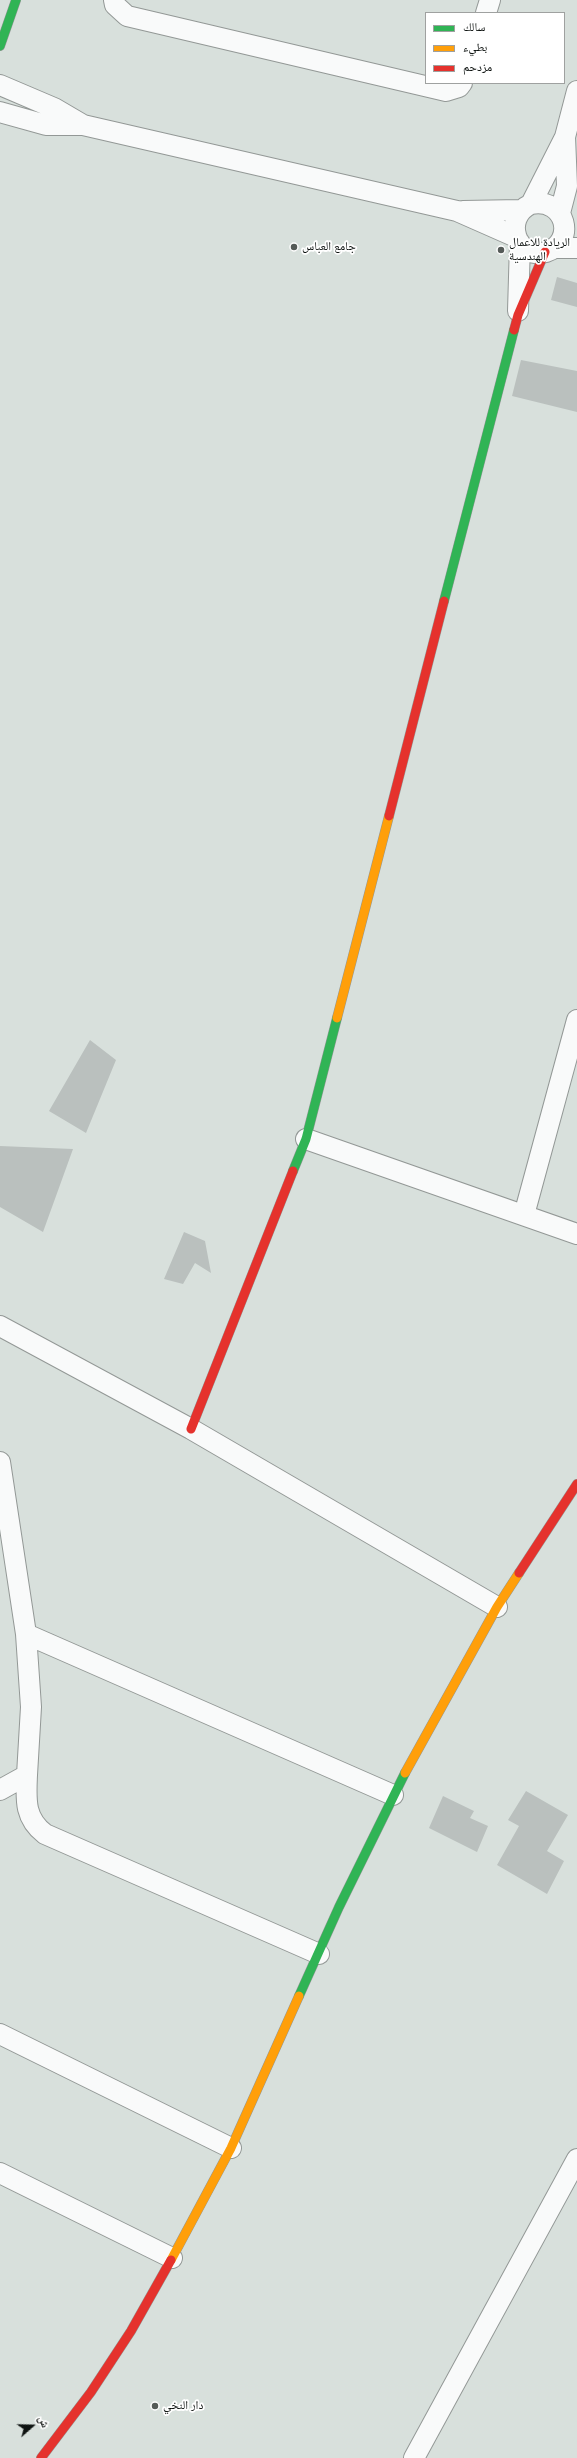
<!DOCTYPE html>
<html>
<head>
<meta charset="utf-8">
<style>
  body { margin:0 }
  #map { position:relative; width:577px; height:2458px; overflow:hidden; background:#d8e0dc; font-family:Karla,"Noto Naskh Arabic",sans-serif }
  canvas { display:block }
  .legend { position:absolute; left:425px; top:12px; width:140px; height:72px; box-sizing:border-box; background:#fff; border:1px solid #9fa1a0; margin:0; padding:5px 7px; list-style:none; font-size:12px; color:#0e1311 }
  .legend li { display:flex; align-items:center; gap:8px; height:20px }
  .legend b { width:20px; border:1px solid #9fa1a0 }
  .north { position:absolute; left:12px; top:2406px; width:40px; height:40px; -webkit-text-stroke:3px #fff; paint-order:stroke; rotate:70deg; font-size:11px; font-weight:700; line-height:16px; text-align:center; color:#0e1311 }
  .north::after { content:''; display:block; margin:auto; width:14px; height:18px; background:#0e1311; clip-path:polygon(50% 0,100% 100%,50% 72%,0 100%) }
</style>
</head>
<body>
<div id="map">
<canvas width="577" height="2458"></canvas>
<ul class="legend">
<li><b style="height:5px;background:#30b455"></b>سالك</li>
<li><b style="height:5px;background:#ff9f0a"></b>بطيء</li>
<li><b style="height:5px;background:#e5322d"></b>مزدحم</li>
</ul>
<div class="north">ش</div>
</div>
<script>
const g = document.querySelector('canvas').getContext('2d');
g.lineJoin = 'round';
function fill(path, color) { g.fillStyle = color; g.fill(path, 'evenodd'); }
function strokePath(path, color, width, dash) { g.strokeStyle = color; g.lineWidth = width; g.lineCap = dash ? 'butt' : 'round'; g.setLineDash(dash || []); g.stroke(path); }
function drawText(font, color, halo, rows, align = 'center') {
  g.font = font + ' Karla,"Noto Naskh Arabic",sans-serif'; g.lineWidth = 3.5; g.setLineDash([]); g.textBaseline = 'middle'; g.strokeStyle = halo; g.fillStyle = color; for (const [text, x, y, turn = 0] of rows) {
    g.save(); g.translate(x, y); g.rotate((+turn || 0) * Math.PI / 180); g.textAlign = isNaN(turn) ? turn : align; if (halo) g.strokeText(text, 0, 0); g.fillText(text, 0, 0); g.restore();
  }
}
const building = new Path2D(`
  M557,277L577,283V307L551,300Z
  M521,360L577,371V412L512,396Z
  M90,1040L116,1060L86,1133L49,1111Z
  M0,1146L73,1149L43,1232L0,1207Z
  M184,1232L205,1241L211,1273L195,1263L183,1284L164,1279Z
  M526,1791L568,1815L547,1851L564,1861L547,1894L497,1865L519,1826L508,1820Z
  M443,1796L474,1811L470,1818L488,1826L477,1852L429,1828Z`);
const street = new Path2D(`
  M114,0L115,5L127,16L446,91L459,87L462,83
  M486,13L490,0
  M0,85L54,108L83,125
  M0,112L46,125H83L457,211L516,237
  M531,204C566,197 577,242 546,252C517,261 501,218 531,204L565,137L577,91
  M463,211L521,210
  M560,213L567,186L565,137
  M554,248H577
  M518,311L520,243
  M306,1139L577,1234
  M524,1215L577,1020
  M0,1326L191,1429L497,1607
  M0,1462L26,1634L31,1707L27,1775L0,1790
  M26,1634L393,1795
  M27,1775C26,1799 24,1818 45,1834L319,1954
  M0,2034L231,2148
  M0,2173L172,2258
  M414,2458L577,2159`);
const fast = new Path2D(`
  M0,46L16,0
  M444,601L514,330
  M293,1171L306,1139L337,1018
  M299,1996L339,1907L405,1773`);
const slow = new Path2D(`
  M337,1018L389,816
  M405,1773L497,1607L519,1573
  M171,2260L231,2148L299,1996`);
const jam = new Path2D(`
  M514,330L518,315L545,252
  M389,816L444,601
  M191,1429L293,1171
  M519,1573L577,1484
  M41,2458L91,2392L131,2331L171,2260`);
const markers = [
  [294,247,4,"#555b58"],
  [501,250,4,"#555b58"],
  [155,2406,4,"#555b58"]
];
const poiNames = [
  ["الريادة للاعمال",509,243],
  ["الهندسية",509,257],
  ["جامع العباس",302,247],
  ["دار النخي",163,2406]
];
fill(building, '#bac0be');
strokePath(street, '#939896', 22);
strokePath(fast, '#939896', 10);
strokePath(slow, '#939896', 10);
strokePath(jam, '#939896', 10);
strokePath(street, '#f9fafa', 20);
strokePath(fast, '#30b455', 9);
strokePath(slow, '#ff9f0a', 9);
strokePath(jam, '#e5322d', 9);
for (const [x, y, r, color] of markers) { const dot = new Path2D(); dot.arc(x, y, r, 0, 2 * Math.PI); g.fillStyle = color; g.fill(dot); strokePath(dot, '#fff', 1.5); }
drawText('12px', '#0e1311', '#fff', poiNames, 'left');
</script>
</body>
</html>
